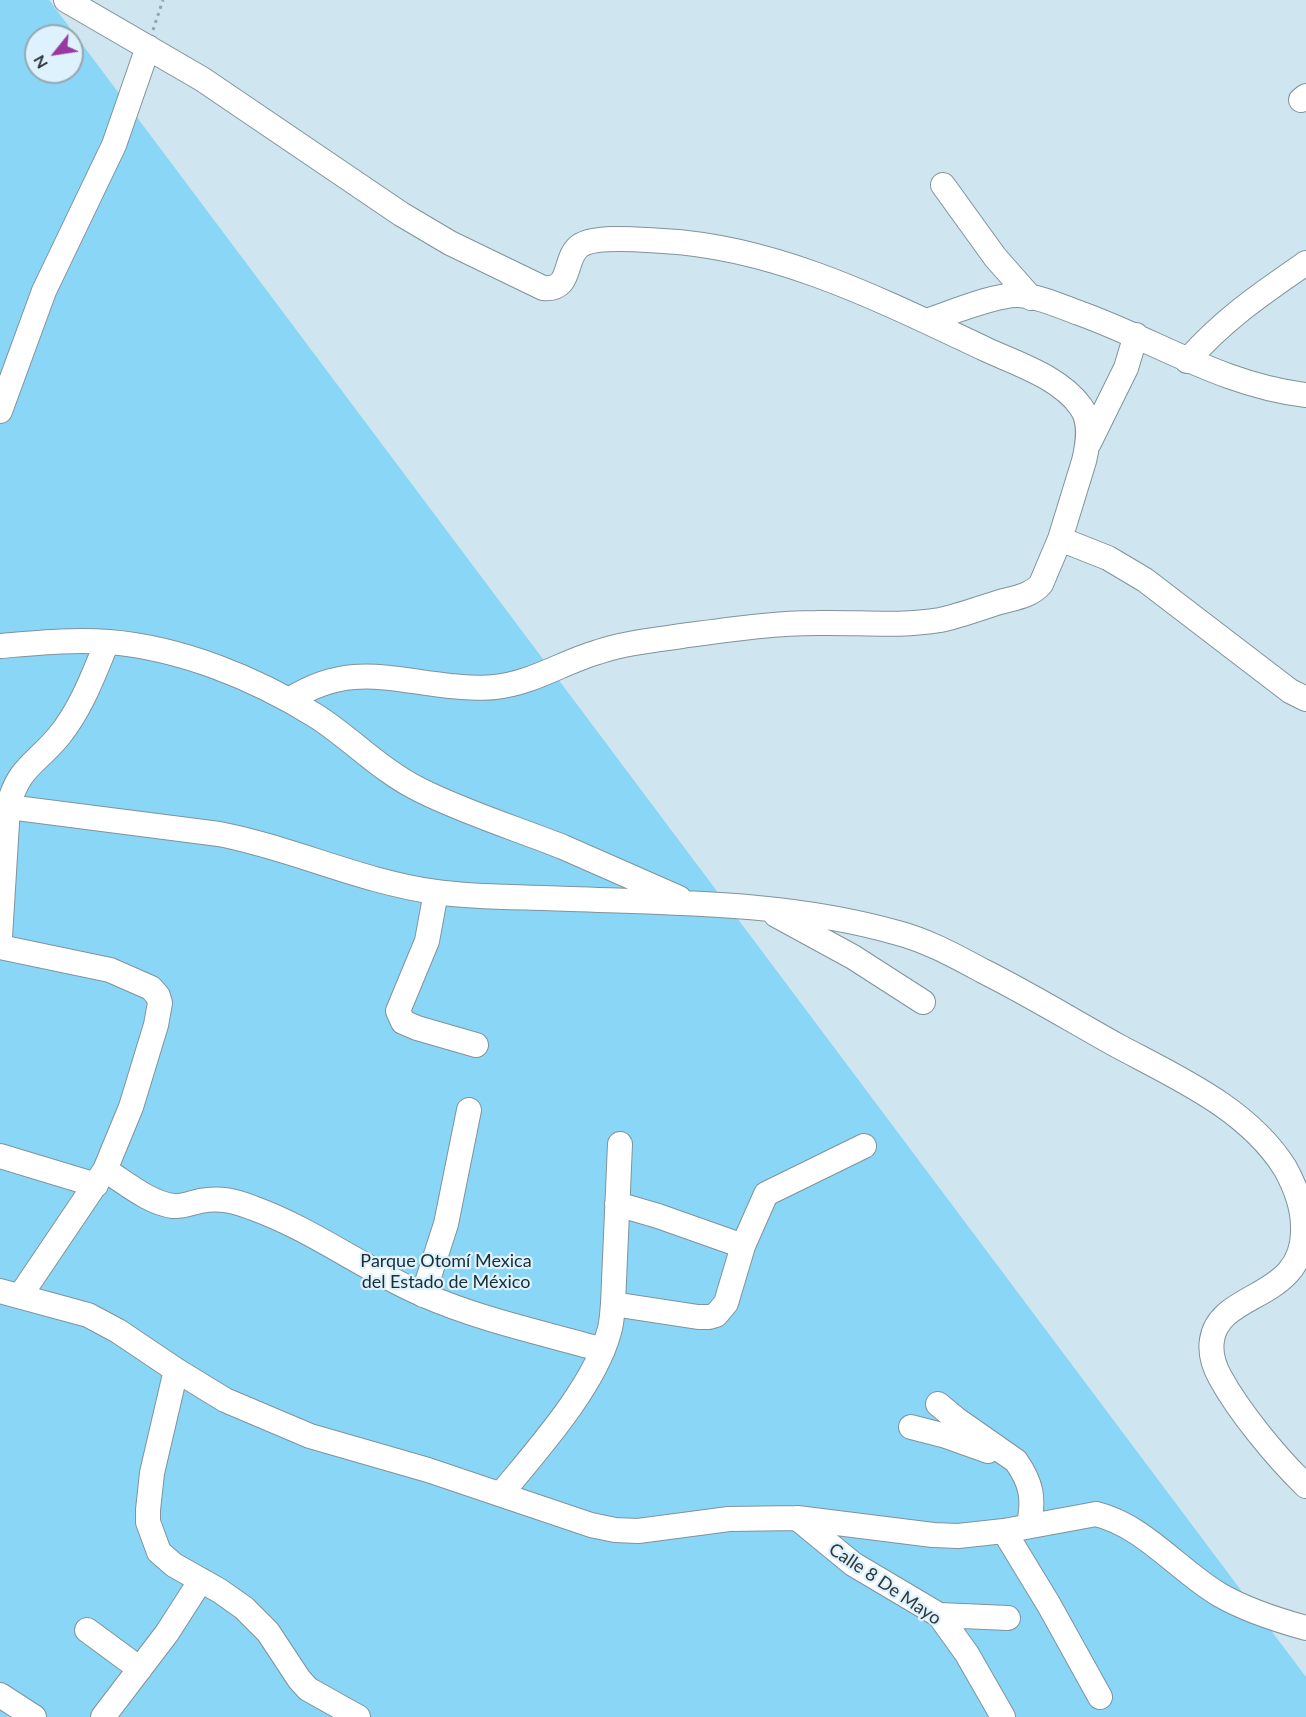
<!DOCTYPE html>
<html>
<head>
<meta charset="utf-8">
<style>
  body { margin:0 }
  #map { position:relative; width:1306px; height:1717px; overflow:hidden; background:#cfe5ef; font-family:Lato,sans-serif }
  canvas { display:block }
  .north { position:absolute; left:24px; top:24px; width:60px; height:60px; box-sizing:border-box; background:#ddf2fd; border:2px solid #97a7af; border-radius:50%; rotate:240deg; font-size:16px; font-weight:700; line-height:24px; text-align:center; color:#2f373b }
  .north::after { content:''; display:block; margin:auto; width:21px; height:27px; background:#9938a0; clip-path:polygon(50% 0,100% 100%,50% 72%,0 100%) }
</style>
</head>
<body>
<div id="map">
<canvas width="1306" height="1717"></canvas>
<div class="north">N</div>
</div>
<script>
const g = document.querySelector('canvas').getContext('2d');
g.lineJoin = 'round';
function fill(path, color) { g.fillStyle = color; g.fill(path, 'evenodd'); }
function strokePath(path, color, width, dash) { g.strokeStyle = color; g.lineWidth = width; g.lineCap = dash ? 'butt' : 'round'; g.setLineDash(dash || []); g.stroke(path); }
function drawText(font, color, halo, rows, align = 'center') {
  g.font = font + ' Lato,sans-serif'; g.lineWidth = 4.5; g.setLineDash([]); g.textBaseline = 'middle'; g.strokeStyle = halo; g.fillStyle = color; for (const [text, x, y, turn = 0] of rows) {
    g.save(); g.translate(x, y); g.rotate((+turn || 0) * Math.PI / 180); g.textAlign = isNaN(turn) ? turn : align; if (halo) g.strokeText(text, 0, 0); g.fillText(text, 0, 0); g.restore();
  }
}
const green = new Path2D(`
  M0,0H49L1306,1677V1717H0ZM36,36H72V72H36Z`);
const path = new Path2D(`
  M153,30L163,0`);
const minor = new Path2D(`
  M66,0L202,79L401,214L450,243L543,288C574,291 562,257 581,245C598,235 642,240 663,241C777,247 883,301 985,349C1017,364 1060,377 1081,407C1092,422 1088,444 1084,461L1060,539L1041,584C1031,596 1014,598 1000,602C980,608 960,616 940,620C899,627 858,622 817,623C772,623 727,630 682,636C654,640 625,643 598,652C563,662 533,683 495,687C480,689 465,687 450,686C387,679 347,663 289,700
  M1301,100L1306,96
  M943,185L995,257L1031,298
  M926,321C948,314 996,294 1018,295C1038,296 1060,306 1079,313C1155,340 1224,386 1306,395
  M1187,361C1224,319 1261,294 1306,263
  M0,411L44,291L114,145L148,47
  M1089,443L1126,368L1136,335
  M1060,539L1108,558L1145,580L1290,691L1306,699
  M0,646C36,643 73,639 109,642C181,648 255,678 316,716C352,739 381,771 420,790C466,813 515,828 563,847C602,864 640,881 679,898
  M0,806L219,834C292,848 362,882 436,892C471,897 508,897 544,898C662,903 783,900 898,933C928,941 955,956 983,971C1029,994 1073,1021 1118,1046C1178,1078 1248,1109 1285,1168C1295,1186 1303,1206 1303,1227C1306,1301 1219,1290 1212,1340C1210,1352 1214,1366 1220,1377C1239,1412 1277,1458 1306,1486
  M436,892L427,941L398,1011L403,1022L417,1028L476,1045
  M776,915L853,957L923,1002
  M0,937L8,807C19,766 35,765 59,736C81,709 94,674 107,642
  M0,947L110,970L151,988L158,996L160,1003L156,1025L131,1107L105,1170L20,1296
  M0,1156L96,1185
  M105,1170C125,1182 149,1203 173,1206C182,1207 191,1203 200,1201C220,1197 235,1201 253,1208C314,1230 365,1270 424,1295C481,1320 543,1333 603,1350
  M617,1204L658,1216L743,1246
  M0,1291L88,1315L118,1331L176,1370L225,1400L310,1436L428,1470L591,1525L615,1530L638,1531L729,1519L797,1518L933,1535L958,1536L1004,1531L1096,1514C1143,1525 1179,1571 1220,1595C1246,1610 1277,1620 1306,1628
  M423,1295L446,1224L469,1110
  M613,1304L698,1317H709L716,1315L726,1303L743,1246L766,1194L864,1146
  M176,1370L152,1473L148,1510V1522L159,1552L174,1565L220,1591L244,1608L268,1632L299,1679L308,1689L358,1717
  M938,1404L956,1419L1016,1461C1032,1484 1034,1498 1029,1525
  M911,1427L946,1436L988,1451
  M501,1494C537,1450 594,1387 609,1332C612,1323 612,1313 613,1304L620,1144
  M797,1518L853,1564L939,1615L967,1654L1003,1717
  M1004,1531L1049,1605L1100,1697
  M939,1615L1008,1618
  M87,1630L140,1669
  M0,1695L34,1717
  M103,1717L167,1633L201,1580`);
const parkNames = [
  ["Parque Otomí Mexica",446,1261],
  ["del Estado de México",446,1282]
];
const streetNames = [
  ["Calle 8 De Mayo",885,1584,34]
];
fill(green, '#89d6f7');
strokePath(minor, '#7f939c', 26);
strokePath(path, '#94a4ac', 3, [3, 4.5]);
strokePath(minor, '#fff', 24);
drawText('18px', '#192d36', '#ddf2fd', parkNames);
drawText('18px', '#2f373b', '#ddf2fd', streetNames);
</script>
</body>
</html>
